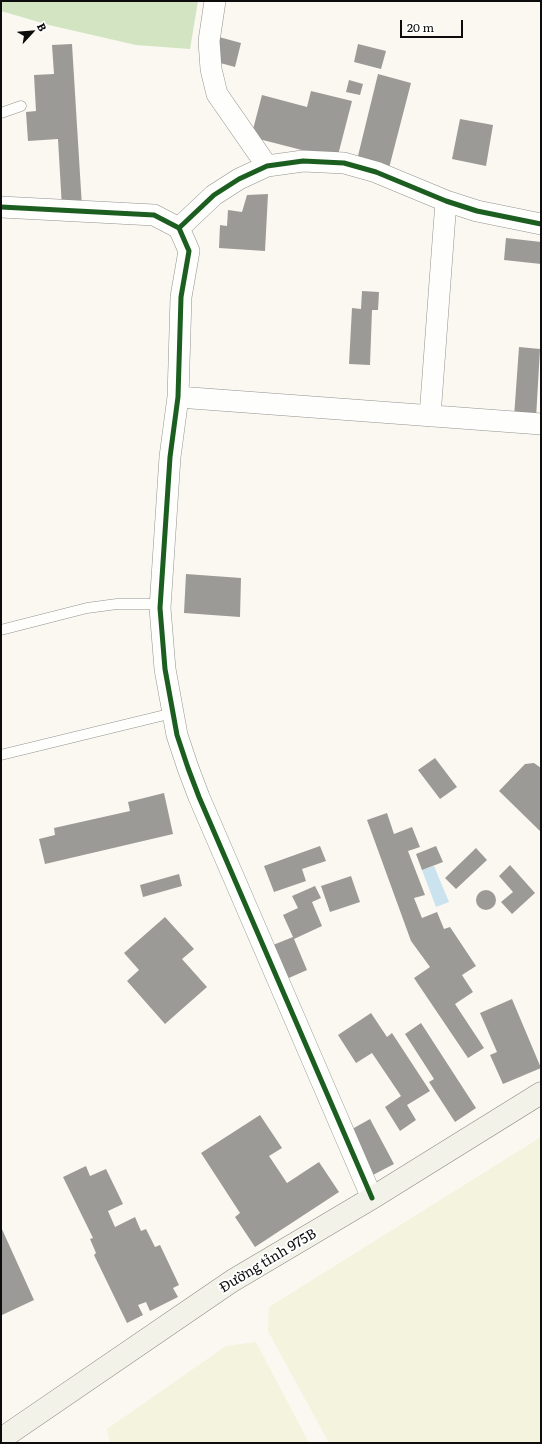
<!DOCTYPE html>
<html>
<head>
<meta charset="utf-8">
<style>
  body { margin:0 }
  #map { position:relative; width:542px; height:1444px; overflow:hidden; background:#faf8f0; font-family:Literata,serif }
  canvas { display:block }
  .frame { position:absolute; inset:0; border:2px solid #0c0c0c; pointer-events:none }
  .north { position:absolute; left:12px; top:12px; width:40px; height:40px; -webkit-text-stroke:3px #fff; paint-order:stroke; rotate:64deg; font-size:11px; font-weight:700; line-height:16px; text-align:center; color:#0c0c0c }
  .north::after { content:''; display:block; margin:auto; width:14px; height:18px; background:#0c0c0c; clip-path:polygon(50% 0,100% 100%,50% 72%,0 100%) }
  .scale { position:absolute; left:400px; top:20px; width:63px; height:18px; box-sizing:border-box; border:2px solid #0c0c0c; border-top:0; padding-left:5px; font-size:12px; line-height:14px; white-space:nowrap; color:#0c0c0c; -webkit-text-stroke:3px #fff; paint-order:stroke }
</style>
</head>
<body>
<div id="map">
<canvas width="542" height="1444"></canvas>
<div class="frame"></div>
<div class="north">B</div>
<div class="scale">20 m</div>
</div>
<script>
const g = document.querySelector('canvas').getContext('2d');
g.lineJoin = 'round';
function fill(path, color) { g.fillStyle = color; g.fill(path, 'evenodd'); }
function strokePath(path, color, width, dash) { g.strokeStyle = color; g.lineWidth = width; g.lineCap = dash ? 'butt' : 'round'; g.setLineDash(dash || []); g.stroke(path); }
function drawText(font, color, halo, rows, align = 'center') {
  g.font = font + ' Literata,serif'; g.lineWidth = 4; g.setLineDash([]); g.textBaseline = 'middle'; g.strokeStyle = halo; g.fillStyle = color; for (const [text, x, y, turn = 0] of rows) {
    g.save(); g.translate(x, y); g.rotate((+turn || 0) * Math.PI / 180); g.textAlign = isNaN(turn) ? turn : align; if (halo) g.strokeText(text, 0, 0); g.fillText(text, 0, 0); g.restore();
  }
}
const farmland = new Path2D(`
  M541,1137V1443H329L268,1331L269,1307Z
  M256,1342L309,1443H110L107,1429L226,1346Z`);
const forest = new Path2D(`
  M1,1H198L190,49L136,45L49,25L1,11Z`);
const water = new Path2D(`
  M434,866L449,902L436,907L422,870Z`);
const building = new Path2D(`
  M219,37L241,43L235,67L213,61Z
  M72,44L82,207L62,208L58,139L28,141L26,112L36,111L34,75L54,74L52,45Z
  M358,44L386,51L381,69L354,62Z
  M378,74L411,83L389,168L357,160Z
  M349,80L363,84L360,95L346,92Z
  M311,91L352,101L337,159L251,137L262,95L307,107Z
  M460,119L493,125L486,166L452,159Z
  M268,194L265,251L219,248L220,225L227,226L228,210L242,212L247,195Z
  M506,238L541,242V264L504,260Z
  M362,291L379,292L378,310H372L370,365L349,364L352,308L361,309Z
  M519,347L540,349L536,418L514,417Z
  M186,574L241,578L240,617L184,613Z
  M435,758L457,787L440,799L418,770Z
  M534,763L541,768V832L499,791L525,764Z
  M164,793L173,834L45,864L39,839L55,835L54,828L130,811L128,802Z
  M387,813L394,834L412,827L420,847L408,851L425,895L414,898L422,918L437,912L444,929L450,927L476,966L462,975L473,992L455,1004L484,1048L468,1058L414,978L430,967L411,941L367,820Z
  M320,846L326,861L302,869L306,881L274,892L264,866Z
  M436,846L443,862L422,870L416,854Z
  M476,848L487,860L456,889L445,878Z
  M510,865L535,893L512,914L501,902L513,892L499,876Z
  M179,874L182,886L143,897L140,885Z
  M351,876L360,902L330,912L321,886Z
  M315,886L321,898L312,902L322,926L294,939L307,970L282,981L268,947L293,937L283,915L298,908L292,896Z
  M476 900a10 10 0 1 1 20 0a10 10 0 1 1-20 0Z
  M165,917L194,949L182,959L207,987L165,1024L127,981L139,970L124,953Z
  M512,999L541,1068L503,1084L490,1055L497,1052L480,1013Z
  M371,1013L387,1037L392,1033L430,1091L407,1105L416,1120L400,1131L385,1107L401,1096L372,1053L356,1063L338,1035Z
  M421,1023L476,1108L455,1122L429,1082L434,1079L405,1034Z
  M260,1115L282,1148L269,1156L287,1183L319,1162L339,1192L255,1247L235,1217L240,1213L201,1153Z
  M370,1119L394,1164L369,1177L345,1133Z
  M86,1166L90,1176L106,1169L123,1204L108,1211L115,1227L135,1217L141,1231L146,1229L155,1247L160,1245L179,1285L173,1288L178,1297L150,1311L146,1302L138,1305L143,1315L127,1323L94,1255L96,1253L90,1239L93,1238L63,1177Z
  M1,1227L34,1300L2,1315L1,1313Z`);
const service = new Path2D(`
  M1,113L21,106
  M1,630L87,608L117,604H160
  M1,755L173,713`);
const minor = new Path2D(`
  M215,1L209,41L211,69L217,94L267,166
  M1,207L154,215L179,228L189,251L181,297L178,397L170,457L160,608L165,669L177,735L188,768L199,797L372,1198
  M179,228L214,195L239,179L267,166L303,161L344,163L376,172L446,201L477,211L541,224
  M178,397L541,424
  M430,416L446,201`);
const secondary = new Path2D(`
  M1,1439L232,1281L372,1198L541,1093`);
const cycleway = new Path2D(`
  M1,207L154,215L179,228L189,251L181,297L178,397L170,457L160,608L165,669L177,735L188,768L199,797L372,1198
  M179,228L214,195L239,179L267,166L303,161L344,163L376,172L446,201L477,211L541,224`);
const streetNames = [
  ["Đường tỉnh 975B",268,1261,-31]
];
fill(farmland, '#f4f3de');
fill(forest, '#d2e4c1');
fill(water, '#cbe2ef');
fill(building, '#9c9a96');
strokePath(service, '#93928f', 11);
strokePath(minor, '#93928f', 22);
strokePath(secondary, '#8a8985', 23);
strokePath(service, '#fefefd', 10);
strokePath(minor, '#fefefd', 21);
strokePath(secondary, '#f3f2e9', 22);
strokePath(cycleway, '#1b5e20', 5);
drawText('14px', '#0c0c0c', '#fff', streetNames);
</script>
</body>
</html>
